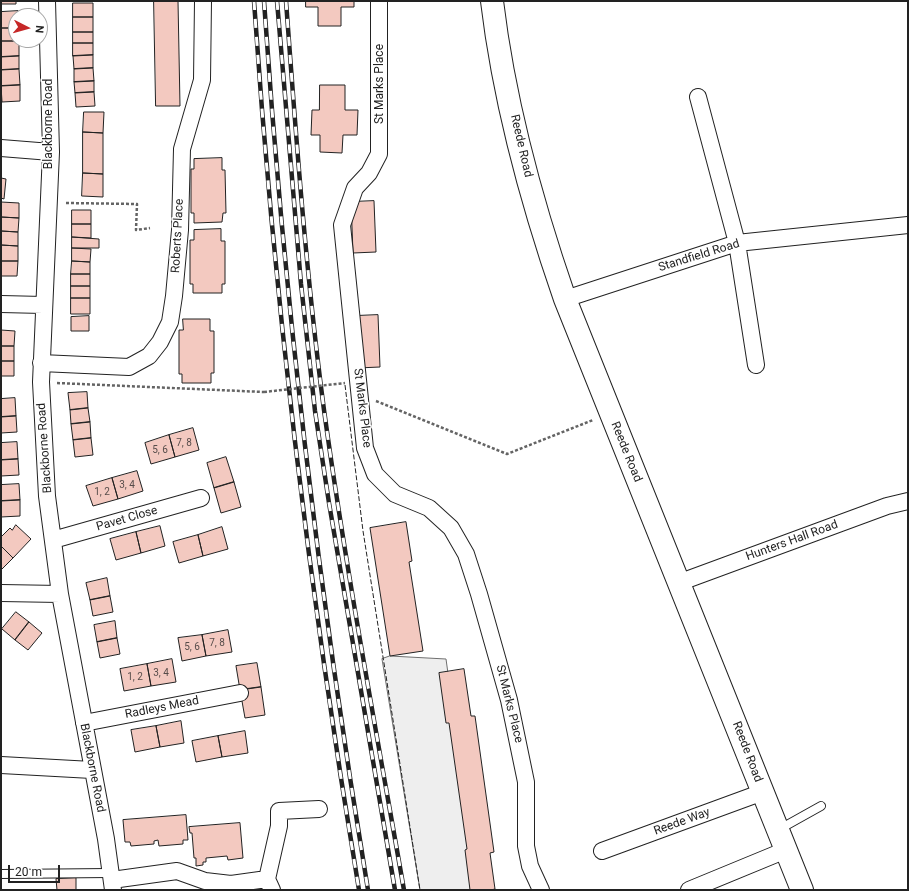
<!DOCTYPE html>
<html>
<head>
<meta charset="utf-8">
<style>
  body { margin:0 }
  #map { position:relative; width:909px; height:891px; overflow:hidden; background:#fff; font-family:Roboto,sans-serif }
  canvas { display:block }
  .frame { position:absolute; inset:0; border:2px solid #222; pointer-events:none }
  .north { position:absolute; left:8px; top:8px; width:40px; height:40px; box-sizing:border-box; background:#fff; border:1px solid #a7a7a7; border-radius:50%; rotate:96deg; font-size:11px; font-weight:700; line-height:16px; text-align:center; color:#222 }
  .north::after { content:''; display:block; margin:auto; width:14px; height:18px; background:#c62828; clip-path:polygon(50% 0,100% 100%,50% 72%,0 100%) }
  .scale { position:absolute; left:8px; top:865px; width:52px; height:18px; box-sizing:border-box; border:2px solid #222; border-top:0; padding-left:5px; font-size:12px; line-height:14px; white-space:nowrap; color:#222; -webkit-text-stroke:3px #fff; paint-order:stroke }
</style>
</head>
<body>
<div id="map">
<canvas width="909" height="891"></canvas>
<div class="frame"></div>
<div class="north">N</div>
<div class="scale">20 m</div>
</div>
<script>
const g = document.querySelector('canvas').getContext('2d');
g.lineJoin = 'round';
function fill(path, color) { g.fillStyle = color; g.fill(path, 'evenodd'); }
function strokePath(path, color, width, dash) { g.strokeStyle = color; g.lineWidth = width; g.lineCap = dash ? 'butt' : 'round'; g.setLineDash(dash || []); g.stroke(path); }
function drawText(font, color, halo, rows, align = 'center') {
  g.font = font + ' Roboto,sans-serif'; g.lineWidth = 3; g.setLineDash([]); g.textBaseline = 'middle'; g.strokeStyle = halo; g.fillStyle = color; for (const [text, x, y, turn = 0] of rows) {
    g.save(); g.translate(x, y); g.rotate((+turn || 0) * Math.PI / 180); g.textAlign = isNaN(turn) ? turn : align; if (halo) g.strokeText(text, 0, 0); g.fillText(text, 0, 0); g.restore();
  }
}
const green = new Path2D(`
  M390,656L446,659L478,890H420L382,659Z`);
const building = new Path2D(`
  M1,1H16V4H1Z
  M154,1H178L180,106H156Z
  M306,1H354V7H341V26H318V7H306Z
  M73,3H93V17H73Z
  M18,11L16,28H1V12Z
  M73,17H93V32H73Z
  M1,28H16V40L19,41H1Z
  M73,32H93V43H73Z
  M1,41H19V56L1,57Z
  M73,43H93V55L73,56Z
  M93,55V68L74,69L73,56Z
  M19,56V69L1,70V57Z
  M93,68L94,81L74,82V69Z
  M19,69L20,85L1,86V70Z
  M94,81V92L75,93L74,82Z
  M20,85V101L2,102L1,86Z
  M320,85H345V110H358L357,135H343L342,153L320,152V135H311L312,110H319Z
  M94,92L95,106L76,107L75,93Z
  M84,112H104L103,133L83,132Z
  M83,132L103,133V174L83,173Z
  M222,158V170H225L226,213H223L222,222L194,223V213H191V169H194V159Z
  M83,173L103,174V197L82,196Z
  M1,178L6,179L4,199L1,198Z
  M374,201L376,252L353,253L351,202Z
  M1,202L19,203V218L1,217Z
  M72,210H91V224H72Z
  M1,217L19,218L18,232L1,231Z
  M72,224H91V238L72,237Z
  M221,229V241H225V284H222V293H193V284H190V240H194V230Z
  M1,231L18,232V246L1,245Z
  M72,237L99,239V248H72Z
  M1,245L18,246V261H1Z
  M72,248L91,249L90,262L72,261Z
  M1,261H18L17,276H1Z
  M72,261L90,262V274H71Z
  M71,274H90V286H71Z
  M71,286H90V298H71Z
  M71,298H90V314H71Z
  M378,315L380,367L357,368L355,316Z
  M89,316V331H71V317Z
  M183,319H210V331H214V373H211V383H182V374H179V330H183Z
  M1,330L15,331L14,346H1Z
  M1,346H14V361H1Z
  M1,361H14V376H1Z
  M87,392L88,408L70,410L68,393Z
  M15,398L16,416L1,417V399Z
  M88,408L90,422L71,424L70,410Z
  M16,416L17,432L1,433V417Z
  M90,422L91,438L73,440L71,424Z
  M193,428L199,450L175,457L169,435Z
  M169,435L175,457L151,464L145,443Z
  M91,438L93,455L75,457L73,440Z
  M17,442L18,459L1,460V443Z
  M226,457L234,482L214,488L207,463Z
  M18,459L19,475L1,476V460Z
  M137,471L143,491L118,499L112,478Z
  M112,478L118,499L93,506L86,486Z
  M234,482L241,507L221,513L214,488Z
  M19,484L20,500L1,501V485Z
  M20,500V516L1,517V501Z
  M406,522L412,561L409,562L423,651L390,656L370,528Z
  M16,525L31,539L13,558L1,546V537L10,528L12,530Z
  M160,526L165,546L141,553L136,532Z
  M222,527L228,549L203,556L198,535Z
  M136,532L141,553L116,560L110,539Z
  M198,535L203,556L179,563L173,542Z
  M1,546L13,558L2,569L1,568Z
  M107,578L110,596L90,600L86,583Z
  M110,596L113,612L93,616L90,600Z
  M16,612L29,622L15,640L2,629Z
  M115,621L117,638L97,642L94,625Z
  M29,622L42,633L28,650L15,640Z
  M228,630L232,652L206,656L202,635Z
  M202,635L206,656L182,661L178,638Z
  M117,638L120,654L100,658L97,642Z
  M172,659L176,682L151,686L147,664Z
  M257,663L261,687L240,690L236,666Z
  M147,664L151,686L124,691L120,669Z
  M464,669L471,716H475L494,852L490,853L495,889L491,890H470L465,850L467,849L449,723H446L439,673Z
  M261,687L265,715L245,718L240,690Z
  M181,721L184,743L160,747L156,726Z
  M156,726L160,747L135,752L131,730Z
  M245,731L248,753L222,757L218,736Z
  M218,736L222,757L196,762L192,741Z
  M186,815L188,840H183V844L159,846L158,840L154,841V844L131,846L130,842H125L123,820Z
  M240,823L243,858L228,860L227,856L206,858V862H203V865L196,866V858H194L192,833H190L189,827Z
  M76,878V890H57L56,879Z`);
const path = new Path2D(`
  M66,203L137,204L136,230L150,228
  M57,383L264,392
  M376,401L507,454L593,420`);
const lane = new Path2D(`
  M778,830L821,806
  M1,874L110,873`);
const street = new Path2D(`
  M47,1L51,152L41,382L47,496L60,594L106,839L113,890
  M379,1V154L369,173L355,188L342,225L365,448L375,474L395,494L429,508L451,528L466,554L479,594L509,700L526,782V846L530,866L541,890
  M698,97L737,243L756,365
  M1,148L51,152
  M565,299L737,243L908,225
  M1,304L43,305
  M41,363L129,367L149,356L160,342L170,322L174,296L180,230L182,149L202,80L203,1
  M53,540L201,498
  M678,583L887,506L908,501
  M1,593L60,594
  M84,723L240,693
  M1,765L92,770
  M602,851L763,792
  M112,880L177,871L205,881L231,884L267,879
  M272,890L267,879L279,826V811L319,809
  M689,890L786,850`);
const secondary = new Path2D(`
  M492,1C504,101 532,204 565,299L802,890`);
const rail = new Path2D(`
  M254,1C274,299 310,596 359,890
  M264,1C284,299 319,595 368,890
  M277,1L301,284L315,411L329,503L395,890
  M286,1C296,137 306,274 324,410C346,570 376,730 404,890`);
const pathBridge = new Path2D(`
  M264,392L345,383`);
const fence = new Path2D(`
  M345,385L363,531L420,890`);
const numberNames = [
  ["7, 8",184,443],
  ["5, 6",160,450],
  ["3, 4",127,485],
  ["1, 2",102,492],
  ["7, 8",217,643],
  ["5, 6",192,647],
  ["3, 4",161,673],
  ["1, 2",135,677]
];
const streetNames = [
  ["St Marks Place",380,84,-90],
  ["Blackborne Road",49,124,-90],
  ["Reede Road",521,146,77],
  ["Roberts Place",178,236,-87],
  ["Standfield Road",699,256,-17],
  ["St Marks Place",362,408,83],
  ["Blackborne Road",45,448,-94],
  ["Reede Road",626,452,68],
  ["Pavet Close",127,519,-16],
  ["Hunters Hall Road",792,541,-20],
  ["St Marks Place",509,704,76],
  ["Radleys Mead",162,708,-11],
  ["Reede Road",747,752,69],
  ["Blackborne Road",92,768,79],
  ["Reede Way",682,822,-20]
];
fill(green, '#eee');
strokePath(green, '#6f6f6f', 1);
fill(building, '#f3c9c0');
strokePath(building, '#222', 1);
strokePath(lane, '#222', 10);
strokePath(street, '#222', 18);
strokePath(secondary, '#222', 24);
strokePath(path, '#646464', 2.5, [3, 2]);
strokePath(lane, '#fff', 8);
strokePath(street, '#fff', 16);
strokePath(secondary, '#fff', 22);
strokePath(rail, '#222', 4.5);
strokePath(rail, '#fff', 3, [9]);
strokePath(pathBridge, '#646464', 2.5, [3, 2]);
strokePath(fence, '#222', 1, [5, 2]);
drawText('10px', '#564c4a', null, numberNames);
drawText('12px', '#222', '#fff', streetNames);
</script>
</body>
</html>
